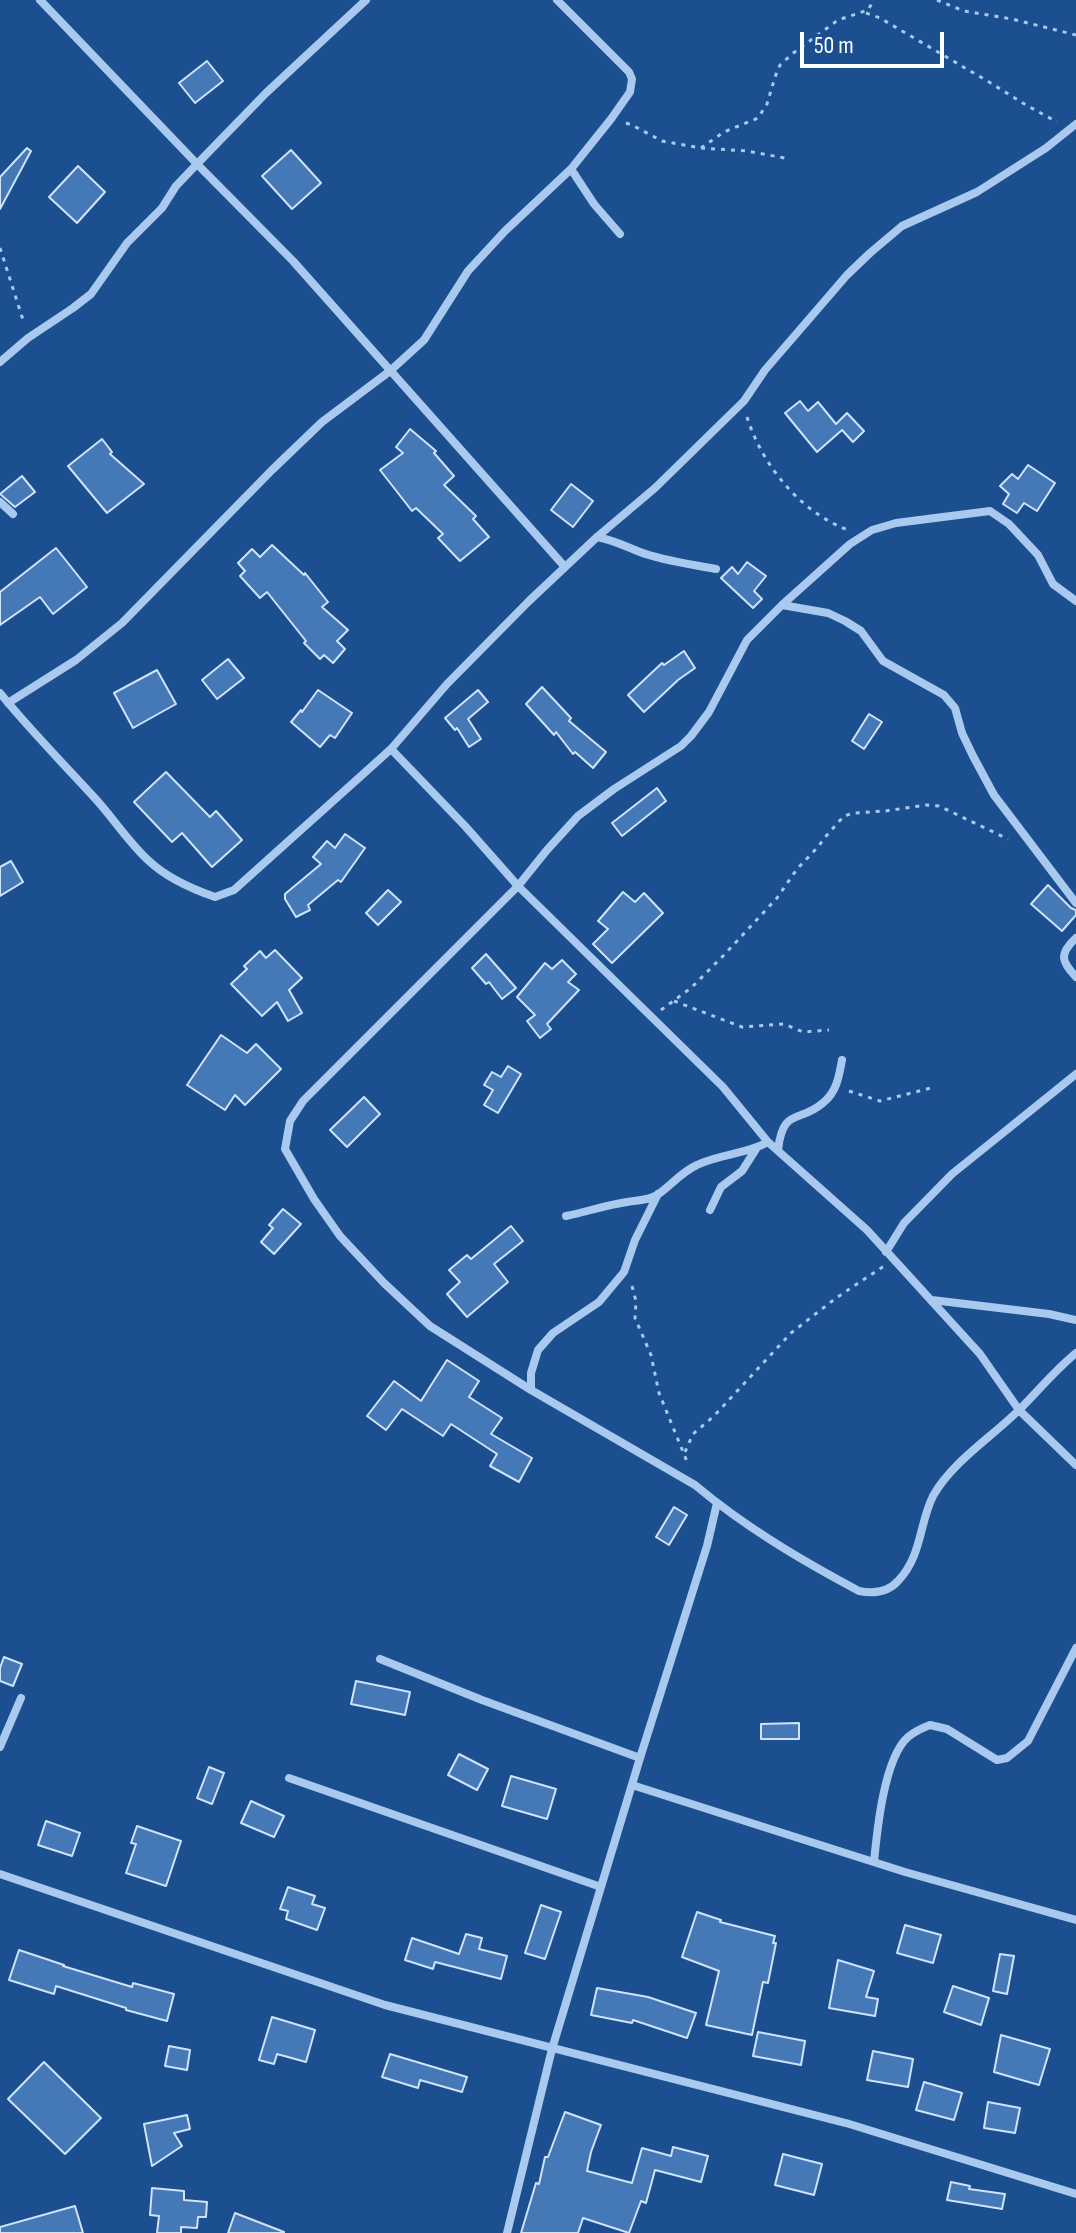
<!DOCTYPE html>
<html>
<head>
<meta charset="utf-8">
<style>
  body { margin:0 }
  #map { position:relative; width:1076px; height:2233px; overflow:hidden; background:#1b4f8f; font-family:"Sofia Sans Condensed",sans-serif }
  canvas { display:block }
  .scale { position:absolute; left:800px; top:32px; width:144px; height:36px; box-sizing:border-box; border:4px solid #fff; border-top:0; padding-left:10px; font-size:24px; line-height:28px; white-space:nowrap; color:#fff; -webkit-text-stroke:6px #1b4f8f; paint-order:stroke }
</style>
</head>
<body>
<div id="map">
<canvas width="1076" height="2233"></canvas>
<div class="scale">50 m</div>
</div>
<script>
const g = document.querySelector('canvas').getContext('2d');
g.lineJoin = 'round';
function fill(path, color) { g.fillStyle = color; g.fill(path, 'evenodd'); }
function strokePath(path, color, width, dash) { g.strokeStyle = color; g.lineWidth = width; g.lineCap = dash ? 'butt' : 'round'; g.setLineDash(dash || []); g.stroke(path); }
const building = new Path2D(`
  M207,61L223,81L195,103L179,83Z
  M27,148L31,151L0,209V177Z
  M291,150L321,183L292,209L262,176Z
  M78,166L105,192L77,223L49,197Z
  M800,401L808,411L818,402L836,424L847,413L864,431L853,442L842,430L817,452L785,413Z
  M410,429L436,451L434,453L454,476L444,485L476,516L473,519L489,537L460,561L438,538L443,534L416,508L412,511L380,470L403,453L396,447Z
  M102,439L112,452L110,454L144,484L107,513L68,466Z
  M1028,465L1055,483L1037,511L1024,503L1017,513L1003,504L1009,494L1000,486L1012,474L1018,479Z
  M22,476L35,492L15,507L0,494Z
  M571,484L593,501L573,527L551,510Z
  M272,545L304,575L305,573L328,602L322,607L348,630L337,641L345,649L333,663L324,655L320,659L304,643L306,641L267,592L260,598L240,576L245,571L238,563L252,549L260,557Z
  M56,548L87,587L53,614L40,597L0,625V592Z
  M747,562L766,576L754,591L762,599L753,608L721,578L732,567L738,574Z
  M684,651L695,668L678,680L644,712L628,695L662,663L664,665Z
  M228,659L244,678L217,699L202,680Z
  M157,670L176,704L133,728L114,693Z
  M542,687L571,718L569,721L606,752L593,768L575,752L573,754L556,732L554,735L526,704Z
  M318,690L352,713L335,738L330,735L320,747L291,722L301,710L302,712Z
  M478,690L488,702L468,719L481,739L469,747L457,728L455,730L445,718Z
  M869,714L882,722L864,749L852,741Z
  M166,772L210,817L216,811L242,840L212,867L182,833L172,842L134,802Z
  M657,788L666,801L622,836L612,823Z
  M345,834L365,848L341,882L338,880L308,905L310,910L296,917L285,899V894L321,864L313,857L327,841L335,848Z
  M11,861L23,882L0,896V867Z
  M1048,885L1071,908L1076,910V915L1062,931L1031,904Z
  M388,890L401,902L378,925L366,913Z
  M623,892L635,902L644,893L663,913L612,963L593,944L608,929L598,921Z
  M275,950L302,978L289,990L302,1013L288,1021L277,1002L262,1016L231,984L247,969L244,966L260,951L266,958Z
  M486,954L516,988L502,999L489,982L486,984L472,968Z
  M562,960L576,974L568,982L579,990L547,1024L551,1029L540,1038L527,1021L535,1015L517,997L545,963L552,969Z
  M221,1035L247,1053L256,1044L281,1069L245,1105L235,1095L225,1110L187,1085Z
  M508,1066L521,1074L498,1113L484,1105L493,1090L484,1085L492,1072L501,1077Z
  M364,1097L380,1114L347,1147L330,1130Z
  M283,1209L301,1224L274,1254L261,1242L273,1228L269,1225Z
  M511,1226L523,1241L494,1264L508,1282L467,1317L447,1294L460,1282L449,1270L467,1255L471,1259Z
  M447,1360L479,1381L469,1397L502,1418L491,1434L532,1458L519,1482L490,1466L497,1454L451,1424L443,1436L402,1409L386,1430L367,1416L394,1381L421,1401Z
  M674,1507L687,1515L669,1545L656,1537Z
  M4,1657L22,1664L13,1686L0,1681V1668Z
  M356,1681L410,1692L405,1715L351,1704Z
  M799,1723V1739H761V1724Z
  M459,1754L488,1769L477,1790L448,1775Z
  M209,1767L224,1773L212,1804L197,1798Z
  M511,1776L556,1789L547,1819L502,1806Z
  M251,1801L284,1816L274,1837L241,1823Z
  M46,1821L80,1833L72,1856L38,1845Z
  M137,1826L181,1841L166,1886L126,1873L136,1844L131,1843Z
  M288,1887L315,1896L312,1904L325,1908L317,1930L286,1919L288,1911L280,1909Z
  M541,1905L561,1912L545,1959L525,1953Z
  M697,1912L721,1920L720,1922L775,1936L773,1943H776L768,1983L763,1982L752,2035L706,2025L719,1971L682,1957Z
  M905,1925L941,1935L933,1963L897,1953Z
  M466,1934L482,1938L479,1949L507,1956L501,1979L435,1962L433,1969L405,1960L412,1938L459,1954Z
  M19,1950L64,1965L63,1966L132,1987L133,1983L174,1994L167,2021L126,2010V2008L56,1986L54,1994L9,1980Z
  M1000,1954L1014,1956L1007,1994L993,1991Z
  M838,1960L874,1971L866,1997L878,1999L875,2016L829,2008Z
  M953,1986L989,1998L981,2025L944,2012Z
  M597,1988L648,1997L696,2013L687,2038L633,2020L632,2023L591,2015Z
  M272,2017L315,2030L306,2062L277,2054L274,2064L259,2060Z
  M758,2032L805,2041L801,2065L753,2056Z
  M1001,2035L1050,2049L1039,2085L994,2072Z
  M169,2046L190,2050L187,2070L165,2066Z
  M873,2051L913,2059L908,2087L867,2080Z
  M390,2054L467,2077L462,2092L420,2080L418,2088L382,2077Z
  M44,2062L101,2118L65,2154L8,2099Z
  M924,2082L962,2093L954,2120L916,2110Z
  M988,2102L1020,2108L1015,2133L984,2128Z
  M565,2112L601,2125L591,2152L587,2171L632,2183L642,2148L671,2156L673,2147L708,2156L701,2182L655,2170L646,2203L641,2201L629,2233L583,2218L578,2233H521L536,2183L539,2184L545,2157H548Z
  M187,2115L190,2129L174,2133L182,2146L152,2166L144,2124Z
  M783,2154L822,2164L814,2195L775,2185Z
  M951,2182L970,2186L969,2189L1005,2194L1002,2209L947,2200Z
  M152,2188L184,2191V2200L207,2202L206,2217H198L197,2228L181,2227V2233H157L159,2216L150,2215Z
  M75,2206L83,2233H0V2227Z
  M235,2213L284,2232V2233H228Z`);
const path = new Path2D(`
  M937,0L964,11L1012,19L1076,35
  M866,13L880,18L989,82L1026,105L1057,122
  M626,123L632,125L662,141L701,148L747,151L790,159
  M701,148L724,132L758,118L767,104L775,77L780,65L792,54L838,20L868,10L874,0
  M0,248L24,323
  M747,417C762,465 800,512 848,530
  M674,1001L742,1027L784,1024L803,1032L829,1030
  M661,1010L691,988L724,955L777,898L797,869L817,848L827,835L844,816L854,813L885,811L926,805L939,806L1008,839
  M849,1091L880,1101L931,1088
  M632,1286L636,1301L635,1318L651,1355L659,1393L688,1464
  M685,1452L693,1434L714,1416L791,1333L836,1298L884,1266`);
const street = new Path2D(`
  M40,0L197,164L293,261L565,567
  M571,169L594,204L620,234
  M0,362L28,338L73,308L91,294L127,243L162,208L176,186L197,164L266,93L366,0
  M0,502L13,514
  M597,537C613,540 625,546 640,552C663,561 691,564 716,569
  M1076,601L1053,584L1038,555L1009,524L990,511L896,523L872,530L850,544L782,605L747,640L709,712L691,736L681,746L614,789L578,816L547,850L518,886L303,1101L290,1121L285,1149L314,1199L340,1236L384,1283L430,1326L531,1390L695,1485C745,1527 801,1560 859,1591C874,1594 888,1592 898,1581C922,1556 919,1524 933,1496C953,1461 992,1437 1020,1409C1039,1390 1055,1370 1076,1353
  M782,605L828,613L845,621L861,631L883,661L944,695L955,708L962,733L973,756L994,795L1076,903
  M0,693C29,729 61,761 92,795C112,816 128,842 149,861C167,878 192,889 215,897L234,890L391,749L447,684L529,601L597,537L655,488L744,401L765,370L797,333L847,275L870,253L902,226L977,192L1046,148L1076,124
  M8,703L76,660L122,623L272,470L322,422L390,371L424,340L468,271L505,231L571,169L611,119L630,92L632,79L629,72L557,0
  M391,749L465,826L518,886L723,1087L768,1142L867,1230L980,1354L1019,1410L1076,1465
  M1076,938C1059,954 1061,961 1076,977
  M778,1150C783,1106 800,1124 824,1102C837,1091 839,1076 842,1060
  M710,1210L721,1187L742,1171L756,1149
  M566,1216C586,1212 606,1205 627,1202C637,1200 647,1201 657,1195C671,1186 681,1172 697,1165C720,1154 747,1154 768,1142
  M886,1252L904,1223L952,1174L1076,1074
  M932,1300L1049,1314L1076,1320
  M531,1390V1373L538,1350L553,1333L599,1302L624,1272L635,1240L658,1194
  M380,1659L482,1700L640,1758
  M0,1747L21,1698
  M289,1778L601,1887
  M632,1785L905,1872L1076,1920
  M874,1862C877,1831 884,1758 908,1737C914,1732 922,1728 930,1725L947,1729L997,1760L1007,1758L1028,1741L1076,1648
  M0,1874L385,2005L846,2123L1076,2194
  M507,2233L552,2049L640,1758L707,1546L717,1503`);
fill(building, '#4478b7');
strokePath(building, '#cfe3fa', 2);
strokePath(path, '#a9c9ee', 3, [4, 6]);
strokePath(street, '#a9c9ee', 8);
</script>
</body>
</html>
